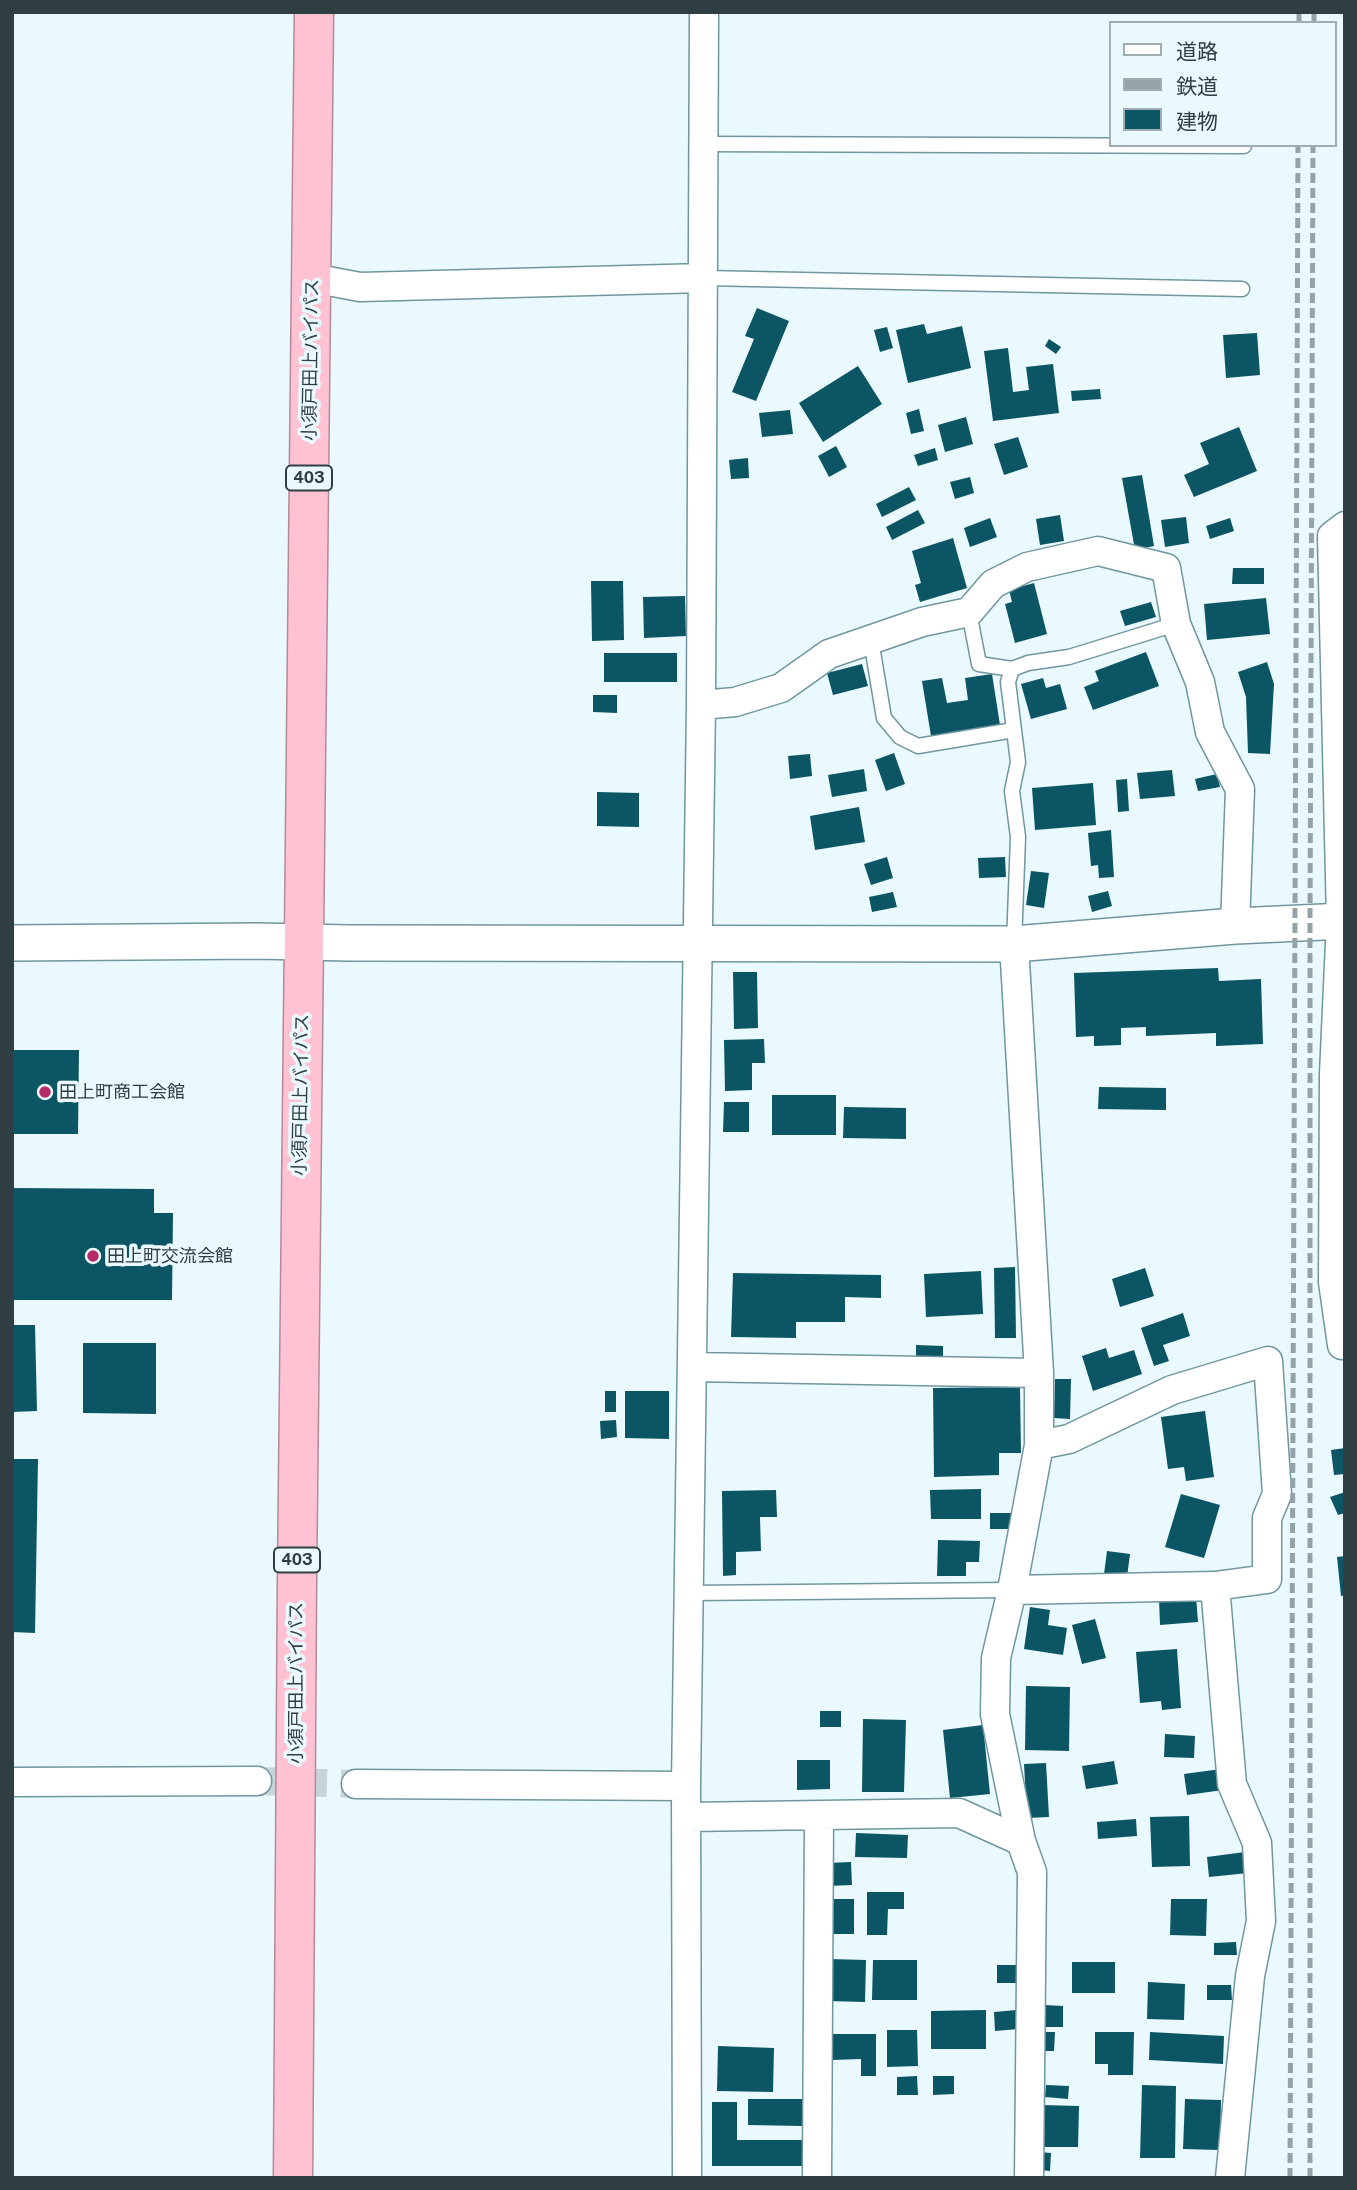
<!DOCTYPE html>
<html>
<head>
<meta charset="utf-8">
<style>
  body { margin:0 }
  #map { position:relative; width:1357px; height:2190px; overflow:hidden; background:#e9f9fe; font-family:"Public Sans","Noto Sans JP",sans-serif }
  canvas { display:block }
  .frame { position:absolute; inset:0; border:14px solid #2e3e42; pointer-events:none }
  .legend { position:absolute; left:1109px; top:21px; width:228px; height:126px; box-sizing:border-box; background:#e9f9fe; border:2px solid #9eaeb3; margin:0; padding:9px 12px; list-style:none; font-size:21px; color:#2e3e42 }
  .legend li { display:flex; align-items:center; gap:14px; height:35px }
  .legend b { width:35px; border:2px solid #9eaeb3 }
</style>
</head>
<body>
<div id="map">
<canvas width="1357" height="2190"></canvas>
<div class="frame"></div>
<ul class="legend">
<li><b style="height:9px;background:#fff"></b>道路</li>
<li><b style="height:9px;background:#93a3a8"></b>鉄道</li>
<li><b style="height:19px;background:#0b5564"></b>建物</li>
</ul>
</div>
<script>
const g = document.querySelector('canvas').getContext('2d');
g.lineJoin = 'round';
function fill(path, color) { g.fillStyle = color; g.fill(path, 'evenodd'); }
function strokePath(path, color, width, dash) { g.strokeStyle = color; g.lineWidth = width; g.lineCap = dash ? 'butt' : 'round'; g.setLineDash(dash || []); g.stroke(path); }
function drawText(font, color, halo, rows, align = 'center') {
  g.font = font + ' "Public Sans","Noto Sans JP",sans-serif'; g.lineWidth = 7; g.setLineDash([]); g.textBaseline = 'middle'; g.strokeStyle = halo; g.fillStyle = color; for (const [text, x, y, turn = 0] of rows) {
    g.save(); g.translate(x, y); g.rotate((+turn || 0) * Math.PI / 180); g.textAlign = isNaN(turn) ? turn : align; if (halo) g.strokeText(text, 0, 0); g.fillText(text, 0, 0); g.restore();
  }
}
const building = new Path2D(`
  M757,308L789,321L756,401L732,392L754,339L745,336Z
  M924,324L927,334L962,326L971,368L908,383L896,330Z
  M887,327L893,348L880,352L874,330Z
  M1257,333L1260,375L1226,378L1223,335Z
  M1049,339L1061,347L1056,354L1045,346Z
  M1008,348L1013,392L1029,390L1026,367L1053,364L1059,413L993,421L984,351Z
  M858,366L882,404L823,442L799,403Z
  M1100,389L1101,399L1072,401L1071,391Z
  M919,409L924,431L911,434L906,413Z
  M790,410L793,434L762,437L759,413Z
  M966,417L973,444L945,452L938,425Z
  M1239,427L1257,471L1194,497L1184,475L1209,464L1200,443Z
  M1018,437L1028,467L1004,475L994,444Z
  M836,446L847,467L829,477L818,456Z
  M935,448L938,460L918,466L914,455Z
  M748,458L749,478L731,479L729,460Z
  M1142,475L1154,546L1135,550L1122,478Z
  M970,477L974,493L955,499L950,482Z
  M909,487L916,500L882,517L876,504Z
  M918,510L925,523L892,540L886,527Z
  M1060,515L1064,541L1040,545L1036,519Z
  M1186,517L1189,543L1165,547L1161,520Z
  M990,518L997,537L970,547L964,528Z
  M1230,518L1234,531L1210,539L1206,526Z
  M953,538L967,588L920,602L915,585L921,583L912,551Z
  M1233,568H1264V584H1232Z
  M591,581H623L624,640L592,641Z
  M1034,583L1047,634L1015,643L1005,604L1012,602L1009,590Z
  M685,596L686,636L644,638L643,597Z
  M1266,598L1270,634L1207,640L1204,604Z
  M1151,602L1156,617L1125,626L1120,611Z
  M1146,652L1159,686L1093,710L1084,687L1099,681L1095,671Z
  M604,653H677V682H604Z
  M1267,662L1274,684L1270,754L1248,753L1246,697L1238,672Z
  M862,664L868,686L833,695L827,673Z
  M992,674L1000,725L931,736L922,681L942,678L947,703L968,700L965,678Z
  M1043,678L1046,688L1060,684L1067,709L1031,719L1021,684Z
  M593,695H617V713L593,712Z
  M894,753L905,784L886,791L875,760Z
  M810,754L812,776L790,779L788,756Z
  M864,769L867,791L832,797L828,775Z
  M1172,770L1175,796L1140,799L1137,773Z
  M1217,774L1220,787L1198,791L1195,779Z
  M1127,779L1129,811L1118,812L1116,780Z
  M1093,783L1096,825L1035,830L1032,788Z
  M597,792L639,793V827L597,826Z
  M859,807L865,842L815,850L810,816Z
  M1111,830L1114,877L1099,878L1098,865L1091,866L1088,833Z
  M887,857L893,878L871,885L864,864Z
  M1005,857L1006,877L979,878L978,858Z
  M1031,871L1049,873L1044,908L1026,905Z
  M1108,891L1112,906L1092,912L1088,896Z
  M893,892L897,907L872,912L869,897Z
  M1218,968L1219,981L1261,979L1263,1044L1216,1046V1033L1146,1036V1027L1121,1028V1045L1094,1046V1036L1076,1037L1074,973Z
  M733,972H757L758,1028L734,1029Z
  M764,1039L765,1063H752V1090L725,1091L724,1040Z
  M12,1050H79L78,1134H12Z
  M1099,1087L1166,1088V1110L1098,1109Z
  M772,1095H836V1135H772Z
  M724,1102H749V1132H723Z
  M844,1107L906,1108V1139L843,1138Z
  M12,1188L154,1189V1213H173L172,1300H12Z
  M1015,1267L1016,1338H995L994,1268Z
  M1145,1268L1154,1296L1120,1307L1112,1279Z
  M981,1271L983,1314L926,1317L924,1274Z
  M733,1273L881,1275V1298L845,1297V1322H796V1338L731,1337Z
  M1183,1313L1190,1336L1163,1345L1169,1361L1154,1366L1141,1328Z
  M12,1325H35L37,1411L12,1412Z
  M83,1343H156V1414L83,1413Z
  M916,1345L943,1346V1358L916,1357Z
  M1106,1348L1109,1358L1134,1350L1142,1374L1093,1391L1082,1356Z
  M1055,1379H1071L1070,1419L1054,1418Z
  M1020,1387L1021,1453H999V1475L934,1477L933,1388Z
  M605,1391H616V1412H605Z
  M625,1391H669V1439L625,1438Z
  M1205,1411L1214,1477L1186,1481L1184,1467L1168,1469L1161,1417Z
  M616,1420L617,1437L601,1439L600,1421Z
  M1345,1448V1474L1334,1475L1331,1450Z
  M12,1459H38L35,1633L12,1632Z
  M981,1489V1519H931L930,1490Z
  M776,1490L777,1517H760L761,1551L736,1552V1575L723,1576L722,1491Z
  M1345,1492V1513L1338,1515L1330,1497Z
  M1181,1494L1220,1505L1204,1558L1165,1547Z
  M990,1513H1011V1529H990Z
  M938,1540L980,1541L979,1562H966V1576H937Z
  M1107,1551L1130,1554L1127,1577L1104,1574Z
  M1345,1556V1595L1341,1596L1337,1557Z
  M1196,1596L1198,1622L1160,1625L1159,1599Z
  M1030,1607L1050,1610L1048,1625L1067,1628L1063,1655L1024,1649Z
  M1095,1619L1106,1658L1082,1664L1072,1625Z
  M1177,1649L1181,1708L1162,1710L1161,1701L1140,1703L1136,1652Z
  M1026,1686L1070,1687L1069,1751L1025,1750Z
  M820,1711H841V1727H820Z
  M863,1719L906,1720L904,1792H862Z
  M983,1725L990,1794L950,1798L943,1730Z
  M1165,1734L1195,1736L1194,1758L1164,1757Z
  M797,1760H830V1789L797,1790Z
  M1114,1761L1118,1784L1086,1789L1082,1766Z
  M1046,1763L1049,1817L1027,1818L1024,1764Z
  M1221,1769L1223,1790L1187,1795L1184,1774Z
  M1189,1816L1190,1866L1152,1867L1150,1817Z
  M1136,1819L1137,1836L1098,1839L1097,1822Z
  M856,1833L908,1835L907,1858L855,1857Z
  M1245,1852L1248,1873L1209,1877L1207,1857Z
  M851,1862L852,1885L828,1886L827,1863Z
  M867,1892H904V1909H888L887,1935H867Z
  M831,1899H854V1934H831Z
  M1171,1899H1207L1206,1936L1170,1935Z
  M1236,1942L1237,1955H1214V1943Z
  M829,1959L866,1960L865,2002L828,2001Z
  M873,1960H917V2000H872Z
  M1072,1962H1115V1993H1072Z
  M997,1965H1018V1983H997Z
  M1148,1982L1185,1984L1184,2020L1147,2019Z
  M1207,1985H1231L1232,2000H1207Z
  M1044,2005L1063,2006V2027H1043Z
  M986,2010V2049H931V2011Z
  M1017,2010L1018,2029L995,2031L994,2012Z
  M887,2030H917L918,2066L887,2067Z
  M1043,2032H1055L1054,2051H1042Z
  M1095,2032H1134L1133,2075H1108V2064H1095Z
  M1150,2032L1224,2036L1223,2064L1149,2060Z
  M832,2034H876V2076H861V2059L832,2060Z
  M718,2046L774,2048L773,2092L717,2091Z
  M917,2076L918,2095H897V2077Z
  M933,2076H954V2094L933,2095Z
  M1046,2085L1069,2086L1068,2099L1045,2097Z
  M1142,2085L1176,2086L1175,2158H1140Z
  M748,2099H802V2126L748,2125Z
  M1185,2099L1221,2100L1220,2150L1183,2149Z
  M712,2102H737V2140H802V2166H712Z
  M1041,2105L1079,2106L1078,2147H1041Z
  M1039,2152L1051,2153L1050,2171L1039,2170Z`);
const minorTunnel = new Path2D(`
  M257,1781L356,1784`);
const service = new Path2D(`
  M704,144L1244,146
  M704,278L1242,289
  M969,612L979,664L1012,669
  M871,640L884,718L900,737L918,746L1014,730
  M1014,944L1018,837L1012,791L1018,762L1008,682L1012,669L1028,663L1069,657L1176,624
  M689,1593L1012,1590`);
const minor = new Path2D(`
  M312,278L360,287L704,278
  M1345,526L1332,536L1341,921L1334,1074L1333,1282L1342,1345L1345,1344
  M701,705L735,702L781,688L829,654L922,622L969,612L993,584L1027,567L1098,551L1166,568L1176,624L1200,682L1210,732L1240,789L1235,926
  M1014,944L1039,1373V1445L1012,1590L996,1658L995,1714L1021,1841L1032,1872L1029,2178
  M692,1367L1039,1373
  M1039,1445L1069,1439L1172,1390L1268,1361L1277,1494L1267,1518V1579L1215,1586
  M1012,1590L1215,1586L1232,1784L1257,1843L1261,1921L1250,1976L1230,2178
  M12,1782L257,1781
  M356,1784L686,1786
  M686,1817L959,1813L1021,1841
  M687,2178L686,1786L701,705L704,12
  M817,2178L819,1816`);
const tertiary = new Path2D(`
  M12,943L257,941L349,943L1014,944L1235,926L1345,921`);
const trunk = new Path2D(`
  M293,2178L297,1579L314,12`);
const rail = new Path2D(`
  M1299,23V12
  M1314,23V12
  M1290,2178L1298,145
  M1310,2178V922L1313,145`);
const markers = [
  [45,1092,7,"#b62c66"],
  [93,1256,7,"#b62c66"]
];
const shields = [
  [309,478,46],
  [297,1560,46]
];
const shieldNames = [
  ["403",309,478],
  ["403",297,1560]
];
const streetNames = [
  ["小須戸田上バイパス",311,360,-89],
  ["小須戸田上バイパス",301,1095,-89],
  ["小須戸田上バイパス",296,1683,-90]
];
const poiNames = [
  ["田上町商工会館",59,1092],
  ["田上町交流会館",107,1256]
];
fill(building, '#0b5564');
strokePath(minorTunnel, '#c4d4d8', 28, [28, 14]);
strokePath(service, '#7096a0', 17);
strokePath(minor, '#7096a0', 31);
strokePath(tertiary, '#7096a0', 38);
strokePath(trunk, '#b58999', 41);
strokePath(service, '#fff', 14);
strokePath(minor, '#fff', 28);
strokePath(tertiary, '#fff', 35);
strokePath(trunk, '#fec2d3', 38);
strokePath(rail, '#93a3a8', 5, [10, 5]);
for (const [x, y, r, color] of markers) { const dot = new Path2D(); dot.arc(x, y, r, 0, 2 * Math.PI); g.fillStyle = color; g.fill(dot); strokePath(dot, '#e9f9fe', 2.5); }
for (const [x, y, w] of shields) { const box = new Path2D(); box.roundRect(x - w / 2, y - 12.5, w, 25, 5); g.fillStyle = '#e9f9fe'; g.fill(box); strokePath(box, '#2e3e42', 2); }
drawText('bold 16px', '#2e3e42', null, shieldNames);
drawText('18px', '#2e3e42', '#e9f9fe', streetNames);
drawText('18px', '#2e3e42', '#e9f9fe', poiNames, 'left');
</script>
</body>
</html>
